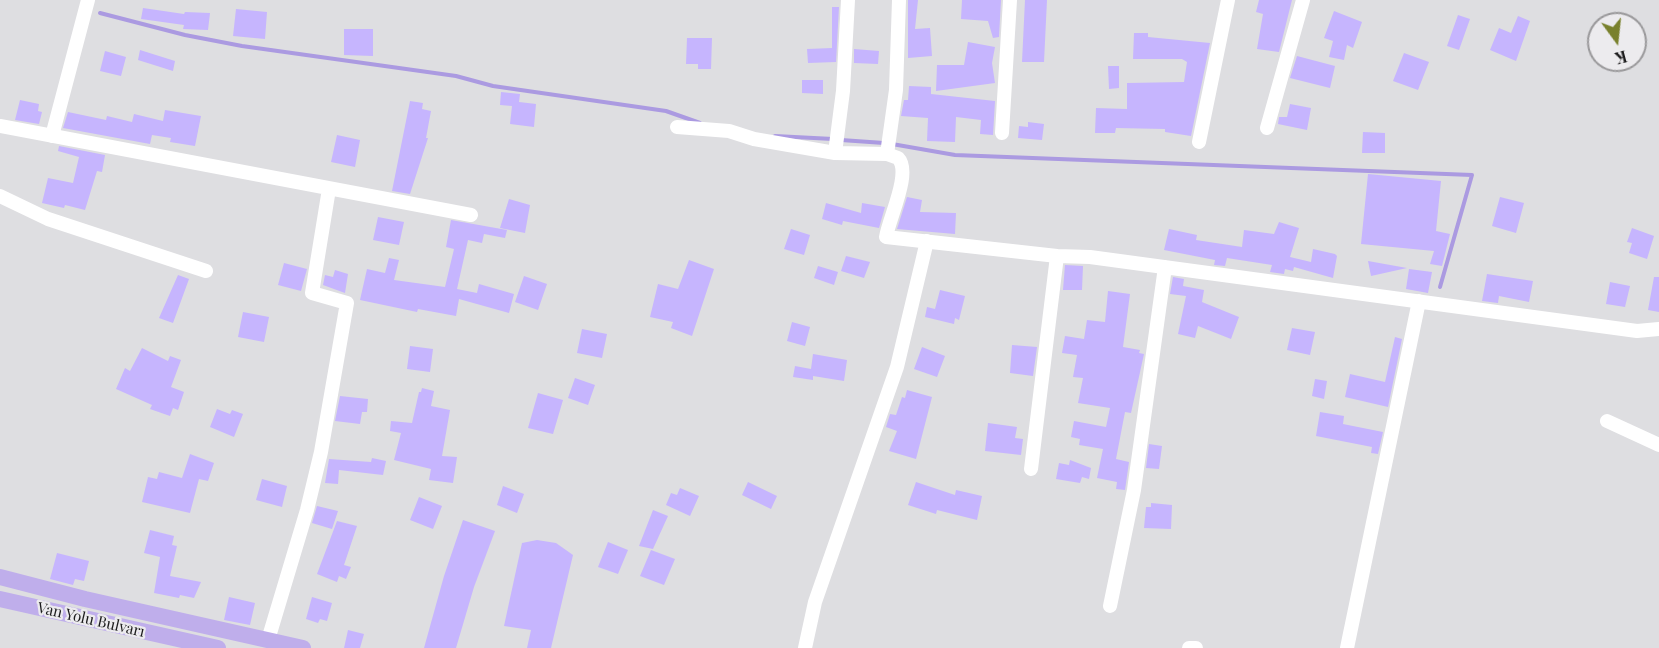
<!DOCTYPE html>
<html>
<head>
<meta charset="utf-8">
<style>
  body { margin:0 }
  #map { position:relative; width:1659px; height:648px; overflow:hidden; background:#dedee1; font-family:"Playfair Display",serif }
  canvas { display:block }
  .north { position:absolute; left:1587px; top:12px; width:60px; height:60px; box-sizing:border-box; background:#ecebee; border:2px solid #99989a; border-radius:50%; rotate:165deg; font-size:16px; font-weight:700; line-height:24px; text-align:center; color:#1c1c1d }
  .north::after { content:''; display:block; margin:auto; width:21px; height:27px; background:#79812d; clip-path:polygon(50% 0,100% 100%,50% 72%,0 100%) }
</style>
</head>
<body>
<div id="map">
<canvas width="1659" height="648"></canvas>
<div class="north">K</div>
</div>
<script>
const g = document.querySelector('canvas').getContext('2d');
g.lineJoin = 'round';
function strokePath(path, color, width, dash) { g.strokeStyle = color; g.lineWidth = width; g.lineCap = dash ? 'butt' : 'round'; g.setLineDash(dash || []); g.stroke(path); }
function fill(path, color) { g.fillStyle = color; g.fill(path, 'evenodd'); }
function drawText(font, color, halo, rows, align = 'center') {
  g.font = font + ' "Playfair Display",serif'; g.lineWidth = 4.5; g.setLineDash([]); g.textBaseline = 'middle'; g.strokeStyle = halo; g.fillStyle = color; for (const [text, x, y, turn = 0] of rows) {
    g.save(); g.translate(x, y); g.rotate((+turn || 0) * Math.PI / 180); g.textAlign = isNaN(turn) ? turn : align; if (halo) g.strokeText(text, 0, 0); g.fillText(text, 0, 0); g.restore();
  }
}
const stream = new Path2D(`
  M100,13L185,35L242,46L456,76L493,86L666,111L700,123
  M775,136L833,139
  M841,140L884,143
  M892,144L955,155L1472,175L1440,287`);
const building = new Path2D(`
  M908,0H918L915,29L930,28L932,56L908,58Z
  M962,0H1001L999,37L993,38L988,21L961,19Z
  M1025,0H1047L1044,62H1022Z
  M1259,0H1292L1279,52L1257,49L1263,14L1256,12Z
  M832,7H839L836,62L808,63L807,49L832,48Z
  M143,8L184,14L185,12L210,13L208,30L183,29L184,25L141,19Z
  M236,9L267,12L265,39L233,36Z
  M1334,11L1362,22L1353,48L1347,45L1344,60L1329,57L1333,41L1324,38Z
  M1458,15L1470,19L1459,50L1447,46Z
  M1518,16L1530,21L1516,61L1490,50L1499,28L1511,33Z
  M344,29H373V56L344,55Z
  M1134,33H1148V37L1210,43L1191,136L1165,132V129L1116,128L1115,133H1095L1096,108L1127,109V83L1184,82L1187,62L1182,59H1133Z
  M687,38H712L711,69H698V64H686Z
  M968,42L995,47L992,63L995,83L936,91L937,65H964Z
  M854,49L879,51L878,64L854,63Z
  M140,50L175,61L173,71L138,60Z
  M105,51L126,57L121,76L100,71Z
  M1404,53L1429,62L1418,90L1393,81Z
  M1297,56L1335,66L1330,88L1290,78Z
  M1108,66H1119V88L1109,89Z
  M802,80H823V94L802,93Z
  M909,86L931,87V94L995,101L993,135L980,134L981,120L956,117L955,142L927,141L928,118L901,116L904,100H908Z
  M501,92L520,94L519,102L536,104L534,127L510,124L512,106L500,105Z
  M20,100L39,104L38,111L42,112L39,124L15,120Z
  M410,101L423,103L422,109L431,111L426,138H428L410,194L392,191Z
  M1290,104L1311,108L1307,130L1278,124L1279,117H1287Z
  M165,110L201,116L195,146L170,142L171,138L152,135L150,144L63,128L68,112L106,120L107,116L132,122L134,114L163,121Z
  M1028,122L1044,124L1042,140L1018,138L1019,126L1028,127Z
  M1363,132L1385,133V153H1362Z
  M337,135L360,140L355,167L331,162Z
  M59,146L105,155L102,172L97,171L85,210L65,205L64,208L42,203L48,178L73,183L79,157L58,151Z
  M1368,174L1441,181L1436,231L1450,234L1442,266L1430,264L1434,251L1361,244Z
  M907,197L922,200L920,212L956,213L955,234L897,229Z
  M1500,197L1524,203L1516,233L1492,226Z
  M509,199L530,205L525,233L500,228Z
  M826,203L861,213L862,203L885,207L879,228L843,221L842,225L822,219Z
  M378,217L404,222L399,245L373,240Z
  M451,220L507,230L505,238L484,234L482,243L468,240L457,289L477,293L479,284L514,294L509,313L459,299L456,316L418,309L417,312L360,300L367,269L385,273L389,258L399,260L394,280L445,287L454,249L446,247Z
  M1279,222L1299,228L1290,257L1311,262L1313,249L1335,254L1337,256L1333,278L1294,267L1293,271L1285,269L1284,274L1270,272L1272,265L1227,258L1225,266L1214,265L1215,260L1164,250L1169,229L1197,235L1196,240L1242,247L1244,230L1274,234Z
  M1632,228L1654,236L1647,259L1629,253L1632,243L1627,242Z
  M791,229L810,235L804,255L784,249Z
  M846,256L870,262L864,278L841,271Z
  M689,260L714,269L692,336L671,328L673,322L650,317L658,284L678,289Z
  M1368,261L1407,268L1371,276Z
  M284,263L307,269L301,291L278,285Z
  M1065,265L1083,266L1082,290H1063Z
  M818,266L838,272L834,285L814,278Z
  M1409,269L1432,272L1428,293L1406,289Z
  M335,270L348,274L345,293L323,285L325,275L333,277Z
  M1487,274L1533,281L1529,302L1499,296L1498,303L1482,301Z
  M178,275L189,279L173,323L159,318Z
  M524,276L547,284L538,310L515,302Z
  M1173,277L1184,279L1183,286L1204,290L1202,302L1239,317L1231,339L1198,326L1195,338L1178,334L1186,296L1170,294Z
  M1654,277H1659V312L1648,310Z
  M1610,282L1630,286L1625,307L1606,304Z
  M940,290L965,296L959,320L955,318L954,324L925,317L927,307L935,309Z
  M1108,291L1130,294L1123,347L1140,350L1139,353L1144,354L1131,413L1125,412L1116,459L1129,462L1125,490L1116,489L1117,482L1097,478L1103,449L1079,445L1080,439L1071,437L1074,421L1106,427L1110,408L1078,403L1083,378L1073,377L1077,355L1062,353L1065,336L1084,339L1087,320L1105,322Z
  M243,312L269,317L264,342L238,337Z
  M792,322L810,327L805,346L787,341Z
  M1292,328L1315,332L1310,355L1287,350Z
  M582,329L607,334L602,358L577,353Z
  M1395,337L1402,339L1388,407L1345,397L1350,374L1385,382Z
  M1012,345L1037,347L1033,376L1010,373Z
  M410,346L433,349L430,372L407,369Z
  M922,347L945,356L937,377L914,369Z
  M142,348L168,361L170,356L181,360L171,387L184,392L178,410L173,408L170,416L150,409L152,405L116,389L125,368L130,371Z
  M813,354L847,360L844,381L813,376V380L793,377L795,366L811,369Z
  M575,378L595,385L588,405L568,398Z
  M1315,379L1327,381L1324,399L1312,396Z
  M422,388L434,391L431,406L450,410L442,456L457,457L453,483L429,480L431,469L394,460L401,433L390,431L391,421L412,423L419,392H421Z
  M907,390L932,397L916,459L889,451L897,431L886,427L890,414L896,415L902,397L905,398Z
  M538,393L563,400L553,434L528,428Z
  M340,396L368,399L367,412H362L360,424L335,421Z
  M217,409L230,414L232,410L243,414L234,437L210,427Z
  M1320,412L1344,416L1343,424L1383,432L1378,454L1371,453L1372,447L1316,436Z
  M988,423L1017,427L1015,438L1023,439L1021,455L985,451Z
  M1149,444L1162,446L1159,469L1146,468Z
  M190,454L214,463L208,481L199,479L190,513L142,502L148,477L157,479L159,472L182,478Z
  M372,458L386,461L383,475L339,470L338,484L325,483L329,459L371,462Z
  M1070,460L1091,468L1089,479L1082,477L1080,483L1056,479L1059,463L1069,465Z
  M262,479L287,486L282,507L256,500Z
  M748,482L777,496L771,509L742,495Z
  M916,482L955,495L956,490L982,496L977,520L937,510L936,514L908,505Z
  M503,486L524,494L517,513L497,505Z
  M680,488L699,496L690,516L666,505L671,493L677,495Z
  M419,497L442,506L433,529L410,520Z
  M1151,503L1172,505L1171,529L1144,528L1146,507H1151Z
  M317,506L338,511L332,529L312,523Z
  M653,510L668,516L653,549L639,546Z
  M463,520L495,531L474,587L456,648H424L444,576Z
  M337,521L357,526L344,565L351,567L346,579L339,576L337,582L317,574Z
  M150,530L174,536L172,545L177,546L170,576L201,582L194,598L180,595L179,598L154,593L160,557L144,553Z
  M537,540L556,543L573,555L551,648H527L531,630L504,626L522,543Z
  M608,542L628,550L618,574L598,567Z
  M651,550L675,559L664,585L640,576Z
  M57,553L89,561L84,581L75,579L73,585L50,579Z
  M229,597L255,603L250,625L224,620Z
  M312,597L332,603L327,621L320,619L318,623L306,619Z
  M348,630L364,634L360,648H344Z`);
const minor = new Path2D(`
  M0,126L471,215
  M677,127L729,131L754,139L835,153L887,154L898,158C912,172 889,218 886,237L1057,256L1031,469
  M1267,128L1303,0
  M1002,133L1010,0
  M52,136L88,0
  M1199,142L1228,0
  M835,153L843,91L848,0
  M887,154L896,90L899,0
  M0,196L48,219L206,271
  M1057,256L1090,257L1637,331L1659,329
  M1607,421L1659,445
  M1110,606L1134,490L1165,267
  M268,640L307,510L321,452L347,303L312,293L329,189
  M805,648L815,602L897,367L927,241
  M1189,648H1196
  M1347,648L1419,301`);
const major = new Path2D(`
  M0,577L85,599L303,648
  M0,599L218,648`);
const streetNames = [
  ["Van Yolu Bulvarı",91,620,13]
];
strokePath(stream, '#ab9ae1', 4);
fill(building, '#c6b5fe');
strokePath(minor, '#fff', 14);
strokePath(major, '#bfaeeb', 16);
drawText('15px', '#1c1c1d', '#ecebee', streetNames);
</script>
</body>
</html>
